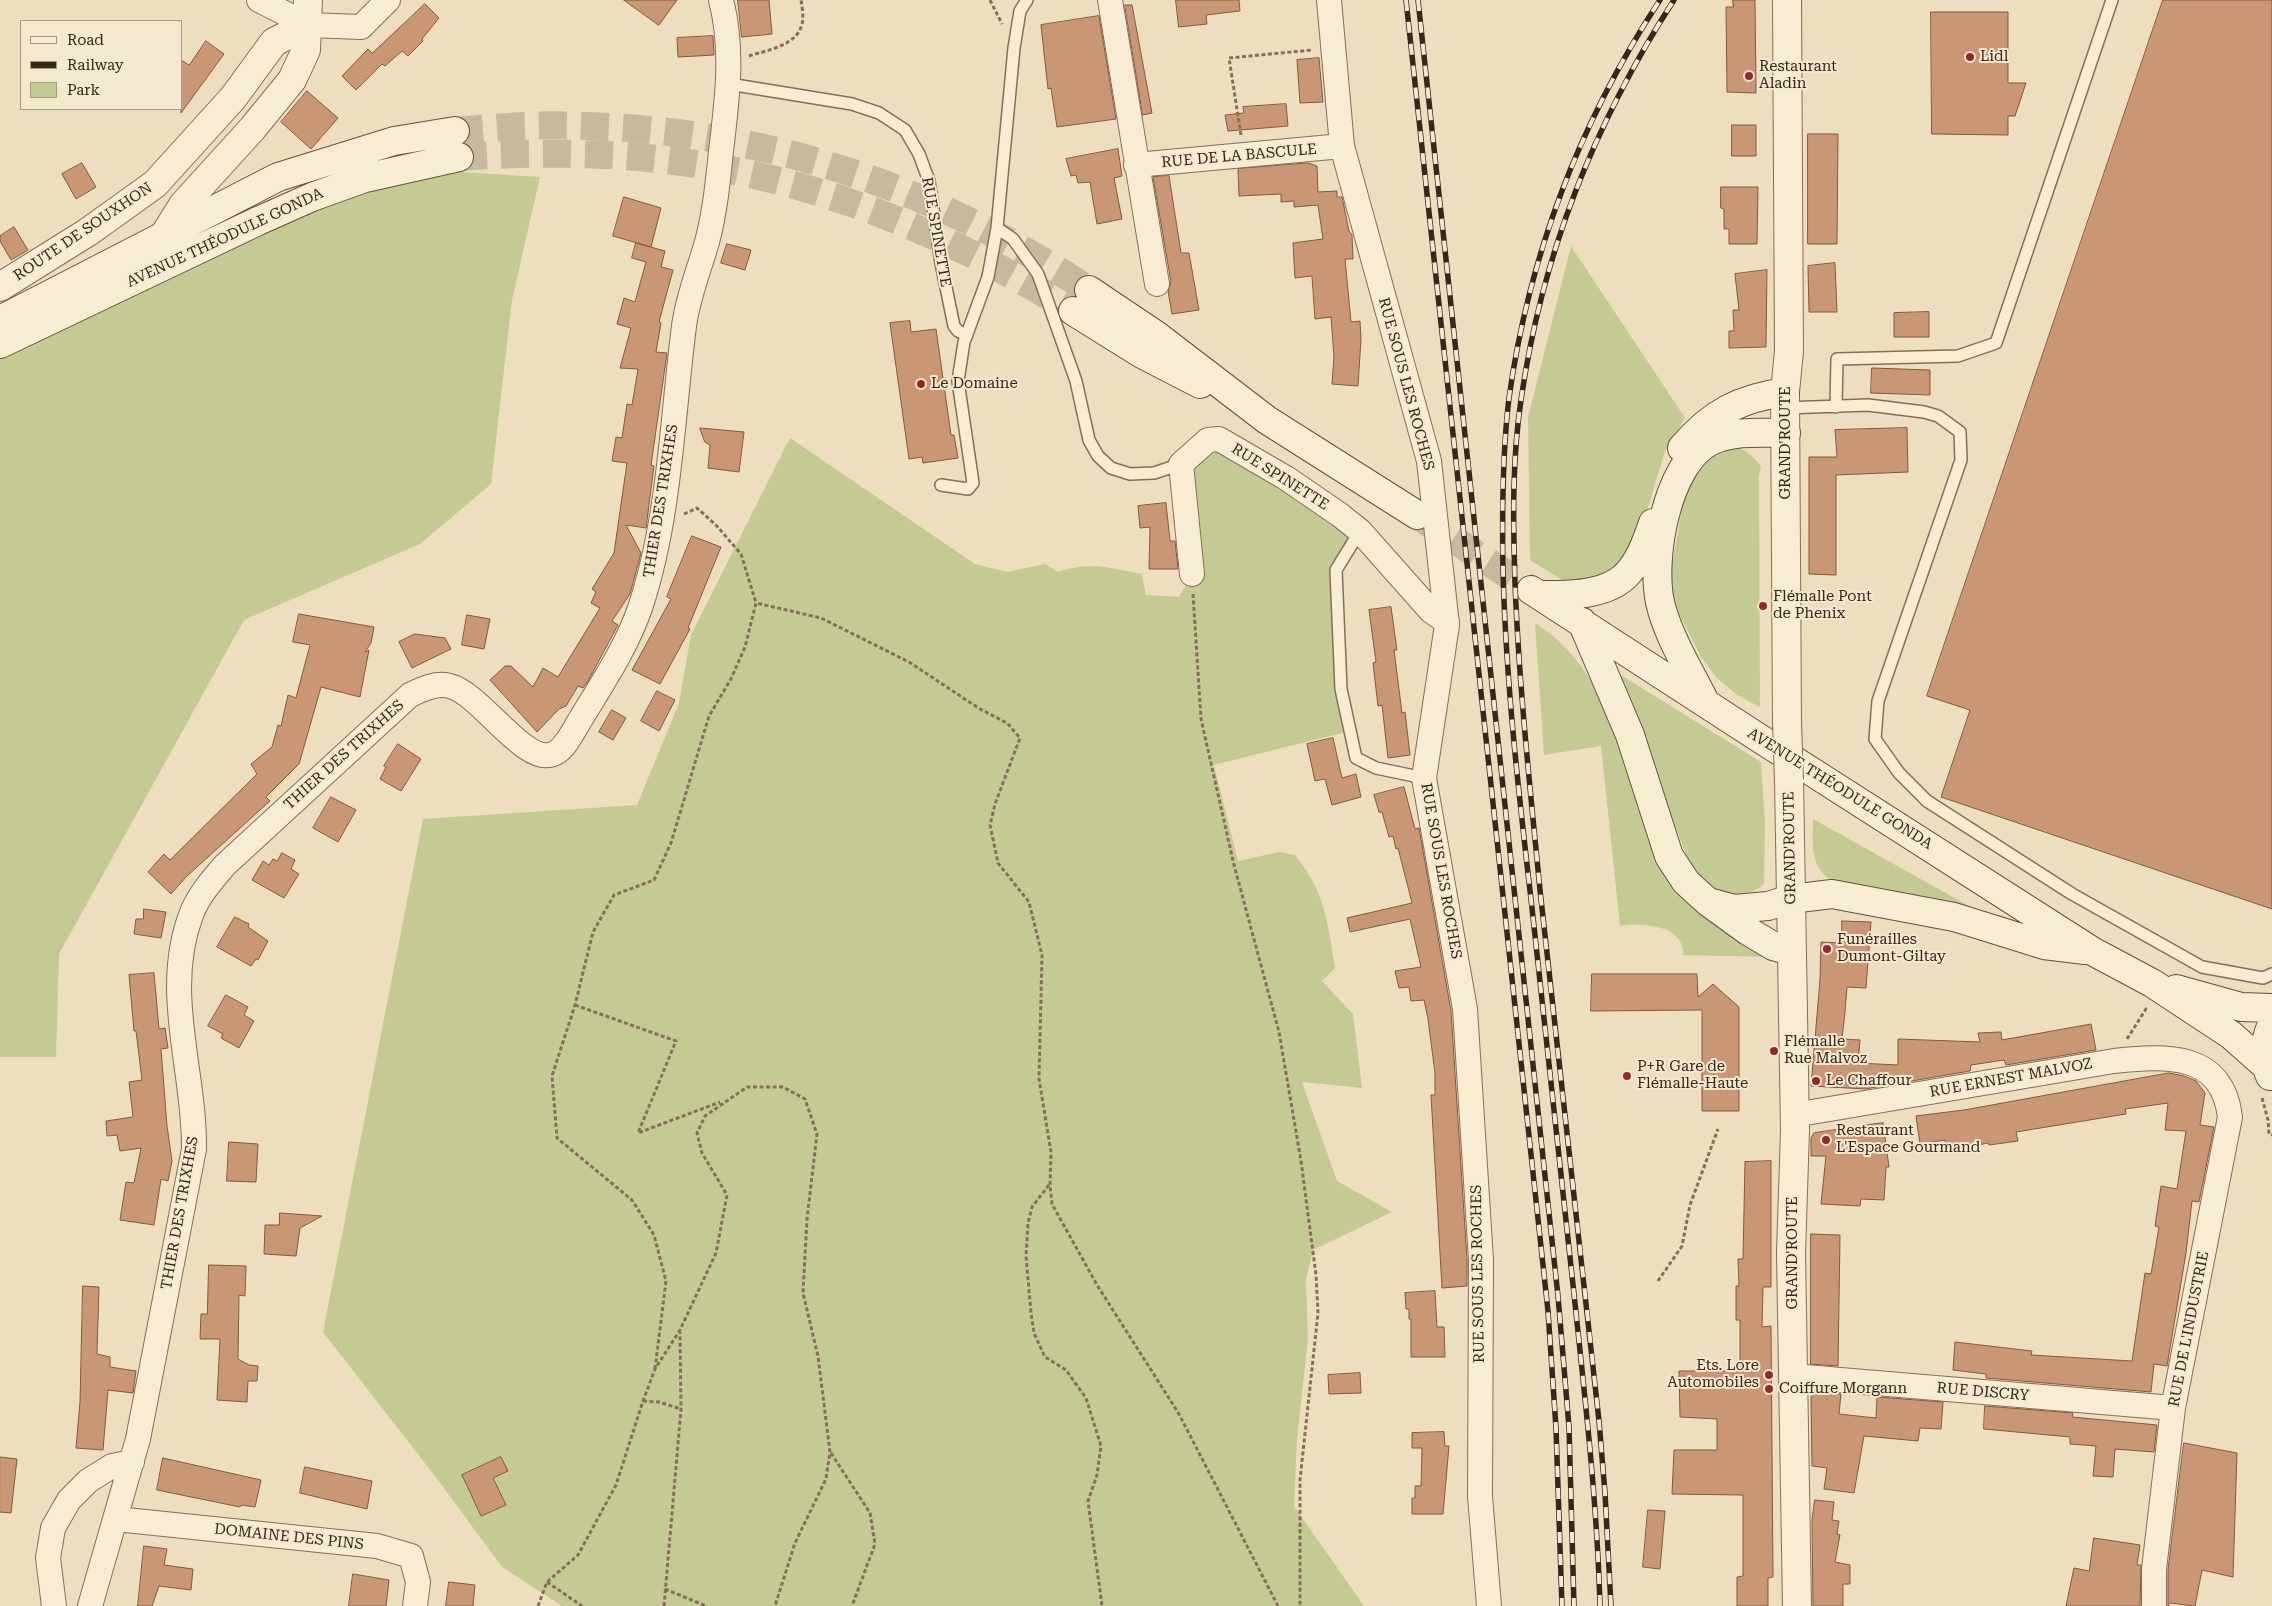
<!DOCTYPE html>
<html>
<head>
<meta charset="utf-8">
<style>
  body { margin:0 }
  #map { position:relative; width:2272px; height:1606px; overflow:hidden; background:#ecdebf; font-family:"Roboto Serif",serif }
  canvas { display:block }
  .legend { position:absolute; left:20px; top:20px; width:162px; height:90px; box-sizing:border-box; background:#f4e8cf; border:1px solid #a79b87; margin:0; padding:6px 9px; list-style:none; font-size:15px; color:#34271c }
  .legend li { display:flex; align-items:center; gap:10px; height:25px }
  .legend b { width:25px; border:1px solid #a79b87 }
</style>
</head>
<body>
<div id="map">
<canvas width="2272" height="1606"></canvas>
<ul class="legend">
<li><b style="height:6px;background:#f8ecd2"></b>Road</li>
<li><b style="height:6px;background:#34271c"></b>Railway</li>
<li><b style="height:14px;background:#c5ca94"></b>Park</li>
</ul>
</div>
<script>
const g = document.querySelector('canvas').getContext('2d');
g.lineJoin = 'round';
function fill(path, color) { g.fillStyle = color; g.fill(path, 'evenodd'); }
function strokePath(path, color, width, dash) { g.strokeStyle = color; g.lineWidth = width; g.lineCap = dash ? 'butt' : 'round'; g.setLineDash(dash || []); g.stroke(path); }
function drawText(font, color, halo, rows, align = 'center') {
  g.font = font + ' "Roboto Serif",serif'; g.lineWidth = 4; g.setLineDash([]); g.textBaseline = 'middle'; g.strokeStyle = halo; g.fillStyle = color; for (const [text, x, y, turn = 0] of rows) {
    g.save(); g.translate(x, y); g.rotate((+turn || 0) * Math.PI / 180); g.textAlign = isNaN(turn) ? turn : align; if (halo) g.strokeText(text, 0, 0); g.fillText(text, 0, 0); g.restore();
  }
}
const green = new Path2D(`
  M444,171L540,177L512,300L491,484L420,544L244,620L59,954L56,1057H0V356L341,194Z
  M1571,246L1685,418L1665,451L1637,544L1605,577L1564,581L1530,560L1528,417Z
  M790,438L975,564L1007,572L1045,564L1058,572C1089,561 1111,568 1142,574L1146,595L1179,597L1192,574L1181,464L1208,440L1360,531L1336,570L1350,731L1214,765L1238,861L1279,852L1295,855C1325,891 1328,924 1335,968L1322,981L1353,1014L1362,1088L1302,1082L1337,1181L1392,1212L1313,1250L1306,1280L1308,1338L1297,1439L1294,1506L1364,1606H562L502,1567L438,1480L323,1332L423,819L637,805L679,703L691,635Z
  M1733,446C1747,449 1752,456 1761,466L1759,476L1760,707L1737,695L1717,678L1701,657L1679,614L1673,593L1671,571L1688,476L1706,455Z
  M1535,623C1569,644 1589,674 1606,709C1612,721 1617,731 1618,745L1666,871L1771,957L1683,955C1683,952 1683,946 1681,943C1673,924 1637,923 1620,926L1601,746L1544,755Z
  M1616,672L1761,762L1765,822L1764,884C1752,896 1731,896 1715,889C1705,885 1698,874 1691,867Z
  M1813,819L1987,916L1829,879C1809,863 1813,842 1813,819Z`);
const building = new Path2D(`
  M624,0H677L659,25Z
  M738,0H769L772,34L742,37Z
  M1176,0H1239L1240,11L1206,15L1207,24L1179,27Z
  M1733,0H1755L1756,93L1727,92L1726,7H1733Z
  M2163,0H2272V909L1941,797L1970,710L1927,696Z
  M425,4L439,18L422,39L423,41L408,56L402,51L385,66L382,64L356,90L342,76L368,49L372,53Z
  M1125,5H1132L1152,113L1143,115Z
  M1931,12H2008V83H2026L2015,116H2008V135L1932,134Z
  M1099,16L1116,119L1057,127L1051,88L1048,89L1041,25Z
  M713,36L714,55L678,57L677,38Z
  M206,41L224,54L181,113V60L189,65Z
  M1319,58L1323,102L1300,103L1297,60Z
  M307,91L338,118L311,149L281,122Z
  M1286,104L1288,126L1228,131L1225,115L1244,113L1243,107Z
  M1732,125H1756V156H1732Z
  M1808,134H1838L1837,244H1808Z
  M1118,149L1122,176L1114,178L1122,219L1097,224L1090,182L1078,183L1076,175L1071,176L1066,159Z
  M82,163L96,187L76,199L62,174Z
  M1308,163L1317,166L1318,192L1337,191V197H1342L1349,231L1352,235L1353,259H1345L1351,322L1360,321L1361,339L1358,386L1332,384L1334,357L1331,317L1315,319L1312,276L1295,278L1293,243L1323,239L1318,205L1294,207V201L1281,202V194L1239,196L1238,169Z
  M1169,176L1181,253H1189L1199,310L1172,314L1168,291L1171,282L1153,177Z
  M1721,187H1758L1757,244H1729V229H1724V209L1721,208Z
  M624,197L661,208L651,247L613,236Z
  M14,227L28,250L11,260L0,241V236Z
  M636,243L665,251L661,267L673,270L659,322L661,323L656,352L667,353L651,465L654,466L646,528L626,525L641,553L630,594L612,621L618,625L588,681L583,688L578,686L566,706L559,709L537,732L490,680L505,666H511L533,687L543,668L558,677L600,608L591,603L596,592L592,589L614,553L627,463L612,461L616,437L622,438L627,404L632,405L638,369L620,368L631,328L617,324L624,298L635,302L646,262L632,258Z
  M727,244L751,250L745,270L721,263Z
  M1835,263L1837,312H1809L1808,266Z
  M1767,270L1766,347L1729,348V331H1734L1733,310H1739L1735,274Z
  M1929,312V337H1894V313Z
  M910,321L911,332L936,329L951,435H954L958,458L923,463L922,457L909,459L890,323Z
  M1872,368L1930,370V395L1871,393Z
  M700,428L744,432L739,472L708,468L710,445L705,442Z
  M1907,428L1908,472L1836,475V575L1809,574V457H1837L1835,430Z
  M1166,503L1170,541H1175L1178,569H1149L1150,527L1140,528L1138,506Z
  M692,536L721,547L688,628L690,629L660,684L632,670L671,599L667,597Z
  M1391,607L1397,650H1394L1402,713L1405,712L1410,755L1388,758L1382,705L1378,706L1373,663L1376,662L1369,610Z
  M299,614L374,627L371,643L365,652L369,650L360,697L321,687L299,764L266,797L270,801L187,876L171,894L148,872L164,854L170,860L257,774L251,764L272,747L278,725L281,726L288,695L296,698L310,645L293,642Z
  M467,615L490,619L484,649L462,645Z
  M415,634L445,638L451,649L412,668L399,642Z
  M657,691L675,700L659,731L641,721Z
  M612,710L626,718L613,740L599,732Z
  M1333,738L1342,778L1356,774L1361,797L1332,805L1325,779L1315,781L1307,744Z
  M398,744L421,759L401,791L380,779L386,767L384,766Z
  M1404,787L1415,829L1419,828L1451,1011L1467,1260V1286L1442,1288L1431,1095H1435V1073L1428,1019L1424,1000L1411,1001L1409,987L1399,988L1395,971L1421,967L1410,919L1350,932L1347,918L1412,903L1398,848L1396,849L1393,836L1389,837L1382,812H1379L1374,795Z
  M331,797L356,810L338,842L313,828Z
  M282,853L295,860L291,869L299,874L284,898L252,880L263,861L269,865L273,859L277,861Z
  M144,909L166,912L161,938L134,934L136,919H143Z
  M235,917L249,924L248,927L268,941L258,960L256,959L251,966L217,947Z
  M1842,921L1871,922L1866,988L1847,987L1845,1012L1842,1039L1860,1040L1858,1063L1898,1065V1039L1980,1042L1978,1033L2001,1032L2002,1040L2091,1024L2096,1050L2006,1065L2004,1060L1971,1065L1970,1071L1865,1089L1811,1086L1820,980L1821,942L1842,943Z
  M154,973L159,1029L165,1028L168,1048L161,1049L167,1126L172,1161L168,1181L161,1179L154,1225L120,1220L126,1182L134,1183L141,1148L120,1151L117,1135L107,1136L106,1121L133,1117L129,1082L142,1080L136,1031H134L129,975Z
  M1592,974H1697L1698,997L1713,984L1739,1007V1111H1702V1010L1591,1011Z
  M226,995L248,1007L244,1015L254,1021L239,1048L221,1038L223,1034L208,1026Z
  M2169,1073L2184,1076L2196,1081L2205,1093L2200,1125L2214,1127L2199,1202L2192,1201L2186,1253L2167,1366L2154,1364L2151,1392L1986,1378V1374L1953,1370L1955,1342L2032,1351L2031,1355L2132,1361L2145,1273L2151,1274L2159,1227L2155,1226L2161,1186L2177,1189L2186,1131L2165,1130L2168,1103L2125,1109L2126,1114L2016,1132L2018,1141L1989,1145L1988,1143L1947,1151L1945,1140L1920,1144L1916,1116L1964,1110Z
  M1883,1123L1889,1167H1886L1884,1200L1861,1199L1860,1206L1821,1204L1826,1156H1811V1138L1814,1133Z
  M229,1142L258,1144L256,1182L227,1181Z
  M1771,1161V1287H1763L1762,1327L1771,1326L1773,1577L1768,1578V1606H1737V1577L1743,1576V1495L1672,1494L1674,1450H1717V1419L1680,1417L1679,1371H1740V1320H1736V1286H1739L1738,1259H1743L1745,1162Z
  M280,1213L322,1216L300,1228L296,1256L264,1254L265,1225H279Z
  M1811,1234L1840,1235L1838,1366L1811,1364Z
  M209,1265L246,1266L245,1296L239,1295L238,1359L249,1365L258,1366L257,1381H248L247,1402L217,1400L220,1339H200L201,1314H207Z
  M83,1286L99,1287L97,1354L110,1357V1367L136,1371L133,1393L108,1390L103,1450L76,1448L80,1402Z
  M1435,1291L1437,1327H1444L1445,1357H1411V1319H1409V1309H1406L1405,1293Z
  M1360,1373L1361,1393L1329,1394L1328,1375Z
  M1817,1392L1841,1394L1839,1414L1876,1418L1877,1397L1943,1402L1941,1429L1920,1428L1918,1441L1864,1436L1854,1493L1824,1489L1827,1468L1812,1466L1811,1397Z
  M1985,1406L2073,1413L2072,1417L2157,1425L2154,1452L2115,1449L2113,1477L2093,1476L2096,1446L2070,1444V1437L1984,1429Z
  M1444,1432L1445,1446H1449L1443,1514H1412V1498H1415V1486H1421L1422,1448H1412V1433Z
  M2184,1443L2237,1453L2233,1577L2202,1570L2195,1606L2170,1603L2168,1606V1570Z
  M0,1457L17,1459L11,1513L0,1512Z
  M501,1457L508,1471L493,1478L506,1505L481,1516L462,1475Z
  M163,1458L261,1480L255,1507L242,1505L240,1507L157,1490Z
  M305,1467L372,1481L367,1509L300,1493Z
  M1815,1500L1834,1502L1832,1520L1839,1521L1837,1534L1840,1535L1835,1562L1850,1565V1584H1843V1606H1813L1812,1520Z
  M1648,1510L1665,1511L1660,1569L1643,1567Z
  M2094,1538L2140,1545L2137,1565H2141L2140,1606H2066L2074,1568L2089,1571Z
  M144,1546L167,1549L164,1565L193,1569L191,1590L159,1586L152,1606H138Z
  M353,1574L389,1580L386,1606H349Z
  M449,1582L475,1585L473,1606H446Z`);
const secondaryTunnel = new Path2D(`
  M455,131C499,127 543,124 587,126C775,132 933,188 1089,290
  M459,157C531,152 603,152 675,161C818,179 951,235 1073,311
  M1418,516L1531,590`);
const path = new Path2D(`
  M990,0L1002,24
  M749,56C767,50 797,46 802,24C804,17 802,7 801,0
  M1241,135L1229,58L1312,50
  M684,514L697,508L716,525L741,554L756,603
  M1193,594L1201,719L1234,865L1279,1032L1301,1161L1316,1275L1318,1313L1300,1480V1606
  M575,1005L676,1041L638,1133L720,1102
  M2127,1039L2146,1009L2149,1010
  M2262,1098L2268,1120L2269,1134L2272,1135
  M1049,1185L1032,1207L1028,1223L1026,1256L1031,1313L1034,1333L1045,1357L1066,1370L1086,1398L1101,1446L1097,1475L1088,1501L1102,1606
  M1658,1281L1682,1246L1690,1205L1718,1129
  M655,1369L666,1281L654,1235L632,1200L557,1138L552,1076L575,1005L593,932L614,895L654,880L671,843L709,716L731,679L745,647L756,603L821,618L909,662L980,709L1007,723L1020,738L995,804L990,825L998,863L1029,902L1042,955L1039,1079L1051,1152L1050,1185L1052,1204L1097,1285L1179,1414L1278,1606
  M643,1401L659,1402L681,1409
  M831,1453L870,1513L875,1544L852,1606
  M547,1582L582,1606
  M665,1589L706,1606
  M538,1606L547,1582L578,1555L616,1485L643,1401L655,1369L680,1330L716,1253L727,1195L702,1153L697,1133L705,1116L747,1087H783L805,1099L817,1134L807,1219L803,1293L818,1356L830,1452L826,1479L795,1543L775,1606
  M664,1606L681,1409L680,1332`);
const service = new Path2D(`
  M729,84L852,104L879,113L905,130L919,154L929,181L941,263L954,326L958,331L967,335
  M997,228L1013,239L1038,274L1076,381L1089,440L1098,456L1111,468L1130,474L1154,473L1181,464
  M1836,407L1837,359L1958,356L1996,343L2112,0
  M1785,408L1868,405L1924,412L1938,416L1960,432L1961,460L1878,701L1875,739L1899,773L1927,801L2072,894L2202,967L2263,978L2272,974
  M941,485L968,489L973,483L958,381L964,342L988,277L997,228L1014,48L1020,11L1027,0
  M1360,531L1336,570L1341,689L1356,758L1376,768L1424,778`);
const minor = new Path2D(`
  M259,0L308,25L361,27L388,0
  M1110,0L1157,284
  M1329,0L1342,146L1429,461L1447,625L1424,778L1465,1009L1481,1260L1480,1496L1489,1606
  M1136,165L1342,146
  M1192,574L1181,464L1208,440L1219,439L1286,478L1340,515L1360,531L1431,611L1447,622
  M1794,1115L2114,1061C2165,1056 2222,1051 2230,1117L2173,1408L2154,1569V1606
  M1793,1376L2173,1408
  M116,1519L377,1546L411,1556L418,1582L415,1606
  M54,1606L48,1558L53,1528L69,1500L88,1481L112,1466L132,1462
  M90,1606L138,1439L194,1149C195,1071 162,992 191,915C198,896 212,880 225,865L410,695C422,689 437,682 450,686C481,694 525,766 553,754C563,750 568,740 573,732C596,692 625,652 640,608C670,518 672,420 684,326C688,296 699,270 707,242C715,212 718,181 721,151C727,101 734,50 721,0`);
const tertiary = new Path2D(`
  M165,234L183,205L252,129L292,80L306,50L308,0
  M0,287L88,232L155,184L233,98L274,42L308,25
  M1787,723L1785,392L1789,351L1787,0
  M1789,780L1795,1130L1791,1253L1797,1606`);
const secondary = new Path2D(`
  M1089,290L1156,335L1267,420L1417,515
  M1073,311L1142,354L1200,384
  M0,320L278,177L394,141L455,131
  M0,344L258,221L312,197L365,178L459,157
  M1682,448C1711,413 1741,398 1785,392
  M1531,590L1756,736L2092,951L2152,983L2231,1035L2266,1066
  M1541,595C1569,595 1609,596 1629,572C1641,558 1647,540 1653,523
  M1582,622L1630,735L1669,856L1686,882L1708,902L1748,931L1773,946L1791,951
  M1705,702C1690,672 1671,641 1662,610C1648,566 1666,462 1711,441C1734,430 1762,433 1786,433
  M1712,903L1734,909L1768,906L1791,899L1832,894L1954,917L2044,945L2085,950
  M2176,989L2241,1007L2272,1008
  M2270,1076C2262,1058 2264,1042 2272,1024`);
const rail = new Path2D(`
  M1406,0L1548,1311L1556,1428L1562,1606
  M1418,0L1558,1296L1569,1427L1574,1606
  M1600,1606C1597,1501 1585,1398 1574,1294C1560,1165 1546,1037 1532,908C1519,796 1506,684 1503,571C1502,514 1502,455 1509,398C1529,255 1581,120 1660,0
  M1611,1606L1605,1493L1599,1421C1580,1244 1559,1067 1540,890C1530,787 1519,686 1515,583C1513,522 1512,460 1521,400C1542,254 1594,124 1674,0`);
const tertiaryBridge = new Path2D(`
  M1787,723L1789,780`);
const markers = [
  [1970,57,5,"#922a2d"],
  [1749,76,5,"#922a2d"],
  [921,384,5,"#922a2d"],
  [1763,606,5,"#922a2d"],
  [1827,949,5,"#922a2d"],
  [1774,1051,5,"#922a2d"],
  [1627,1076,5,"#922a2d"],
  [1816,1081,5,"#922a2d"],
  [1826,1140,5,"#922a2d"],
  [1769,1375,5,"#922a2d"],
  [1769,1389,5,"#922a2d"]
];
const poiNames = [
  ["Lidl",1980,57],
  ["Restaurant",1759,67],
  ["Aladin",1759,84],
  ["Le Domaine",931,384],
  ["Flémalle Pont",1773,597],
  ["de Phenix",1773,614],
  ["Funérailles",1837,940],
  ["Dumont-Giltay",1837,957],
  ["Flémalle",1784,1042],
  ["Rue Malvoz",1784,1059],
  ["P+R Gare de",1637,1067],
  ["Flémalle-Haute",1637,1084],
  ["Le Chaffour",1826,1081],
  ["Restaurant",1836,1131],
  ["L'Espace Gourmand",1836,1148],
  ["Ets. Lore",1759,1366,"right"],
  ["Automobiles",1759,1383,"right"],
  ["Coiffure Morgann",1779,1389]
];
const streetNames = [
  ["RUE DE LA BASCULE",1239,156,-5],
  ["ROUTE DE SOUXHON",83,232,-34],
  ["RUE SPINETTE",936,232,80],
  ["AVENUE THÉODULE GONDA",225,238,-25],
  ["RUE SOUS LES ROCHES",1406,384,75],
  ["GRAND'ROUTE",1786,443,-90],
  ["RUE SPINETTE",1280,477,32],
  ["THIER DES TRIXHES",661,501,-81],
  ["THIER DES TRIXHES",344,755,-42],
  ["AVENUE THÉODULE GONDA",1840,789,32],
  ["GRAND'ROUTE",1790,848,-91],
  ["RUE SOUS LES ROCHES",1441,871,80],
  ["RUE ERNEST MALVOZ",2011,1078,-10],
  ["THIER DES TRIXHES",180,1213,-80],
  ["GRAND'ROUTE",1793,1253,-90],
  ["RUE SOUS LES ROCHES",1478,1274,-91],
  ["RUE DE L'INDUSTRIE",2189,1329,-79],
  ["RUE DISCRY",1983,1392,5],
  ["DOMAINE DES PINS",289,1537,6]
];
fill(green, '#c5ca94');
fill(building, '#ca9776');
strokePath(building, '#83583f', 1);
strokePath(secondaryTunnel, '#c7b99e', 28, [28, 14]);
strokePath(service, '#856f58', 14);
strokePath(minor, '#856f58', 26);
strokePath(tertiary, '#856f58', 30);
strokePath(secondary, '#66503c', 30);
strokePath(path, '#856f58', 3, [4, 2.5]);
strokePath(service, '#f8ecd2', 11);
strokePath(minor, '#f8ecd2', 24);
strokePath(tertiary, '#f8ecd2', 28);
strokePath(secondary, '#f8ecd2', 28);
strokePath(rail, '#34271c', 5.5);
strokePath(rail, '#f4e8cf', 4, [11]);
strokePath(tertiaryBridge, '#856f58', 30, []);
strokePath(tertiaryBridge, '#f8ecd2', 28);
for (const [x, y, r, color] of markers) { const dot = new Path2D(); dot.arc(x, y, r, 0, 2 * Math.PI); g.fillStyle = color; g.fill(dot); strokePath(dot, '#f4e8cf', 2); }
drawText('15px', '#34271c', '#f4e8cf', poiNames, 'left');
drawText('15px', '#34271c', '#f4e8cf', streetNames);
</script>
</body>
</html>
